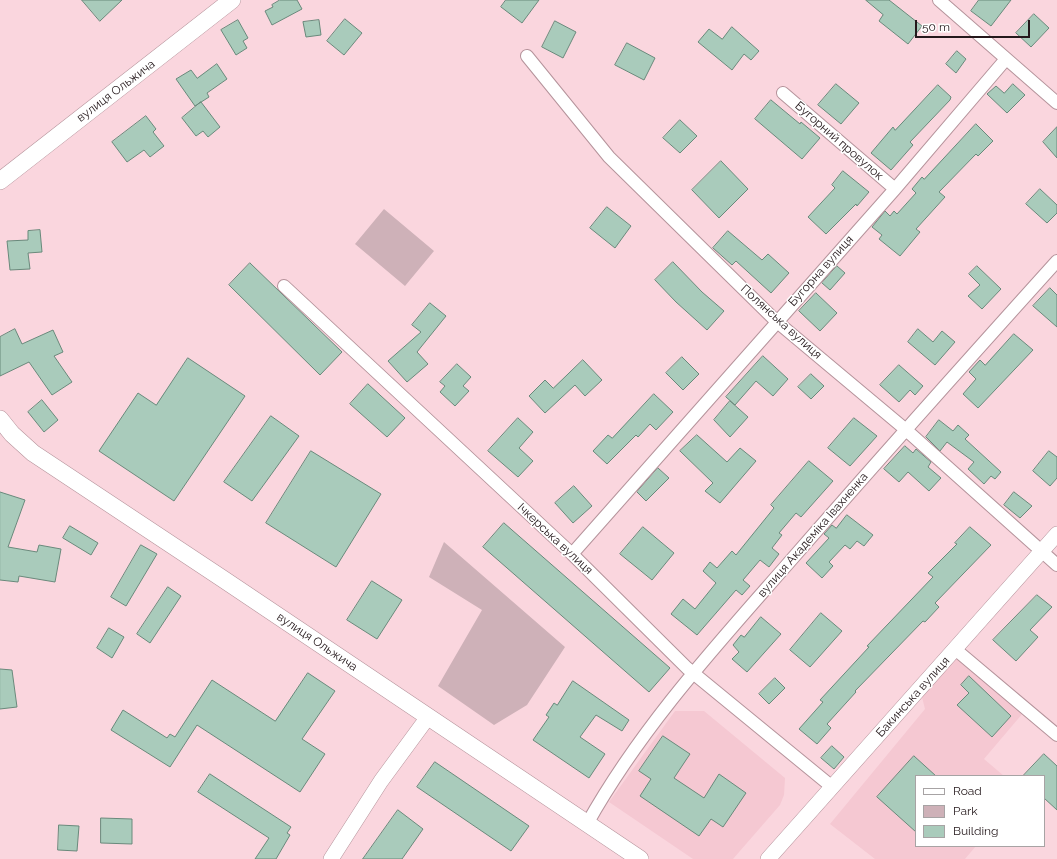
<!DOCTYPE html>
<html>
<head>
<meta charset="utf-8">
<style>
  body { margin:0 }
  #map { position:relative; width:1057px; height:859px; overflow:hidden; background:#fad6de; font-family:Raleway,sans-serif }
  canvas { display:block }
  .legend { position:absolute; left:915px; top:775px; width:130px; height:72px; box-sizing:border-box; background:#fff; border:1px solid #a7a3a4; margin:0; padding:5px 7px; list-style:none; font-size:12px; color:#24181b }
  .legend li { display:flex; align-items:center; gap:8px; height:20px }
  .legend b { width:20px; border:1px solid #a7a3a4 }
  .scale { position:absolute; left:915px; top:20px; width:115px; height:18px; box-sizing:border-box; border:2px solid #24181b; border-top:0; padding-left:5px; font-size:12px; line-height:14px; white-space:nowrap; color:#24181b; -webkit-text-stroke:3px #fff; paint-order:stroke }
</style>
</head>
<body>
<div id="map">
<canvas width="1057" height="859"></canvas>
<ul class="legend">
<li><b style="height:5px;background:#fff"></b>Road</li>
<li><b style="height:11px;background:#ceb1b8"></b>Park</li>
<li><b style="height:11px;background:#a9cbbb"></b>Building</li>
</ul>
<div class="scale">50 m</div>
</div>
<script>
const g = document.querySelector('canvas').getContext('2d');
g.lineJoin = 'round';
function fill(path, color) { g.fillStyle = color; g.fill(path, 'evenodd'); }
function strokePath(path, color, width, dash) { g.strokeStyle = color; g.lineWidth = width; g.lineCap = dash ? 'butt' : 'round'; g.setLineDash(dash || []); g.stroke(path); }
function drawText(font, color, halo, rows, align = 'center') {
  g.font = font + ' Raleway,sans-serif'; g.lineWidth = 3; g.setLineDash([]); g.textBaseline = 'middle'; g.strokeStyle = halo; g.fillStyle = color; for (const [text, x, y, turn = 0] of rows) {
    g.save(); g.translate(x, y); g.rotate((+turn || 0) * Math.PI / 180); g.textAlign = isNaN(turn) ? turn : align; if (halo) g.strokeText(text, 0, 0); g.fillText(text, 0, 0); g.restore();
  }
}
const built = new Path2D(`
  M957,657L1023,713L984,759L1004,776H916V846H976L965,859H875L830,824L925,709L922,697Z
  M675,711H704L785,778L784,795L780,805L733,859H693L609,802Z`);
const green = new Path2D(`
  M384,209L434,251L405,286L355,244Z
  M444,542L565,647L527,705L494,725L438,686L482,610L429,577Z`);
const building = new Path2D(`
  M82,0H122L100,21Z
  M280,0H297L302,9L272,25L265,11L273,7L272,5Z
  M506,0H539L522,23L501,7Z
  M866,0H889L922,26L908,44L879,21L883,15Z
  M979,0H1011L991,26L971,11Z
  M1034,14L1049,28L1031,47L1016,33Z
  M345,19L362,33L344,55L327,41Z
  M238,20L248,38L243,41L247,48L236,55L221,30Z
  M319,20L321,35L306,37L303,22Z
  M555,21L576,32L563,58L542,47Z
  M732,27L759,51L751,60L744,54L732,70L698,42L709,29L722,39Z
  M627,43L655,58L644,80L615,65Z
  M957,51L966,59L956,73L946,64Z
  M217,64L227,79L207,93L209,97L195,106L176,79L191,70L197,78Z
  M836,84L859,103L841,124L818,105Z
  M1013,84L1025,95L1007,113L987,94L996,86L1004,93Z
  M938,85L951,97L950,100L910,142L913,145L891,170L871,153L893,127L895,130Z
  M771,100L800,124L801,122L820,138L802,159L755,119Z
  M201,102L220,127L208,137L203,131L196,136L182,118Z
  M146,116L156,129L153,132L164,146L150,157L144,150L127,162L112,142Z
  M680,120L697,136L680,153L663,138Z
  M976,124L993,141L978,156L976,154L939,192L945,197L916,229L920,232L900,256L879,239L882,235L872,227L885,211L890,216L894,211L897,214L916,193L912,189L922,177L924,179Z
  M1057,127V158L1043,142Z
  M721,161L748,189L719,218L692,190Z
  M843,171L869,192L857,206L856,204L826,234L808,217L835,188L832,185Z
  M1040,189L1057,205V213L1047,223L1026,204Z
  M607,207L631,226L615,248L590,228Z
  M40,230L42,252L28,253L30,269L10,270L7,241L28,240V231Z
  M728,231L762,260L768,254L789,273L771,293L736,261L732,265L713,248Z
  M673,262L702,292L724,311L707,330L676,302L655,280Z
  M250,263L342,352L320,375L229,285Z
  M837,266L845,273L830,290L822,283Z
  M977,266L1001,289L982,309L968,296L980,285L969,274Z
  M1050,288L1057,295V327L1033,306Z
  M816,293L837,313L820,331L799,311Z
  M430,303L446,316L417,352L428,364L407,382L388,361L421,332L412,325Z
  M15,329L22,344L53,330L63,352L54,356L72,382L52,395L29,362L0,376V337Z
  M918,329L933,342L942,331L955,342L935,365L908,342Z
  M1014,334L1033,350L978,408L963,394L976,379L969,372L980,360L985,365Z
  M763,356L788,379L773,396L756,381L735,405L726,397Z
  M682,357L699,374L683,390L666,373Z
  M188,358L245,396L174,501L99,451L138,393L156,405Z
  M583,360L602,380L585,396L575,385L545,413L529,396L545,380L553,388Z
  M457,364L471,377L463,386L469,391L455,406L440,392L445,386L440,382Z
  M899,365L923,386L915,395L910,390L899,402L880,385Z
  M811,374L824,386L811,399L798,387Z
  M368,384L405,418L387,437L350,404Z
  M654,394L673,412L656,430L650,424L638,437L636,435L607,464L593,451L608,435L612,438Z
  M42,400L58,420L44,432L28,412Z
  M730,401L748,417L730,437L714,420Z
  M271,416L299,436L252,501L224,482Z
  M518,418L533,432L519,448L533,461L518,477L488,451Z
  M854,418L877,436L850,466L828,448Z
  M939,420L953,431L958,425L969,435L965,439L1001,472L995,479L991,476L984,484L968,469L974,462L947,442L940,451L926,437Z
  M697,435L727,462L740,448L756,461L720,503L705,491L713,483L680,451Z
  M905,446L913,453L916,449L931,462L928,467L941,478L929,491L908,472L899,482L884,469Z
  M311,451L381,494L336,567L266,523Z
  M1049,451L1057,457V478L1050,486L1033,471Z
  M809,461L833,481L801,517L796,513L779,533L782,535L772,548L779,554L769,567L760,560L743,580L750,586L742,595L736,590L697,635L671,614L683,599L695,609L716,583L703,571L710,562L717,568L732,551L736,555L774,508L771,505Z
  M658,468L669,478L646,501L637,492Z
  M574,486L592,506L573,523L555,503Z
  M0,492L25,500L8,547L37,552L39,545L61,549L55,582L19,576L18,582L0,580Z
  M1014,492L1032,506L1020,518L1004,505Z
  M847,515L873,535L864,546L857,541L850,549L845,545L829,562L833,566L822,578L806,563L829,538L824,534L832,525L836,528Z
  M504,523L670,668L649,692L483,547Z
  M70,526L98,543L91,555L63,538Z
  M643,527L674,553L652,580L620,554Z
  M970,527L991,545L935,603L939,607L925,622L923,621L855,691L856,692L827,724L831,728L817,744L799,729L823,702L820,700L869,647L867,646L933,577L928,573L957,544L955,543Z
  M141,545L157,554L126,606L111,597Z
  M372,581L402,600L377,639L347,620Z
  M168,587L181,596L150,643L137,634Z
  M1037,595L1052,607L1030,630L1038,637L1016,661L993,640Z
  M821,613L842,631L810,667L790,650Z
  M761,617L781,634L747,672L732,659L739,652L733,645L741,635L744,637Z
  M109,628L124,637L112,658L97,648Z
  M0,669L12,670L17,707L0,709Z
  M308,673L335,691L302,739L325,754L300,792L197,725L170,767L111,730L123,710L167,738L170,734L175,737L212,680L275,721Z
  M969,676L1011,716L992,737L957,705L969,693L961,685Z
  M775,678L785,688L769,704L759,694Z
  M573,681L629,720L622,731L596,715L580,737L605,754L589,778L533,740L549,717L546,715L554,703L557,705Z
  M663,736L690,754L674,778L704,798L719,774L746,793L723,827L711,819L699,836L640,796L651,779L639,771Z
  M832,746L844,757L834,769L821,758Z
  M1044,754L1057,766V810L1044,798V776H1023Z
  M914,756L936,776H916V832L877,797Z
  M435,762L529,826L511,851L417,787Z
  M210,774L291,827L287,833L290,835L276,859H255L269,838L198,792Z
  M398,810L423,829L402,859H363Z
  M101,818L132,819V844L101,843Z
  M59,825L79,826L77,851L58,850Z`);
const minor = new Path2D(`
  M939,0L1057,103
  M527,56L609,157L776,321L905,429L1057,565
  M783,93L895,189
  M284,286L572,554L687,668L831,786
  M572,554L895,189L1006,59
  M955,649L1057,735
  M587,824C640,729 713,649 785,567C875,464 965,363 1057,261`);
const tertiary = new Path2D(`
  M331,859L381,781L428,717
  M768,859L1057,534`);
const secondary = new Path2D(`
  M0,181L232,0
  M0,419L12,434L33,453L223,579L640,859`);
const streetNames = [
  ["вулиця Ольжича",116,91,-37],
  ["Бугорний провулок",839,141,41],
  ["Бугорна вулиця",821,271,-48],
  ["Полянська вулиця",781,322,42],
  ["вулиця Академіка Івахненка",813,535,-49],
  ["Ічкерська вулиця",555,539,43],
  ["вулиця Ольжича",317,642,34],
  ["Бакинська вулиця",913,697,-48]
];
fill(built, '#f5c8d2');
fill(green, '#ceb1b8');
fill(building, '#a9cbbb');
strokePath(building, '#69897b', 1);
strokePath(minor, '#b5939b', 14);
strokePath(tertiary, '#b5939b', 16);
strokePath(secondary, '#b5939b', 18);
strokePath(minor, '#fff', 12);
strokePath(tertiary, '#fff', 15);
strokePath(secondary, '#fff', 17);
drawText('12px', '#24181b', '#fff', streetNames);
</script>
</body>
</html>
